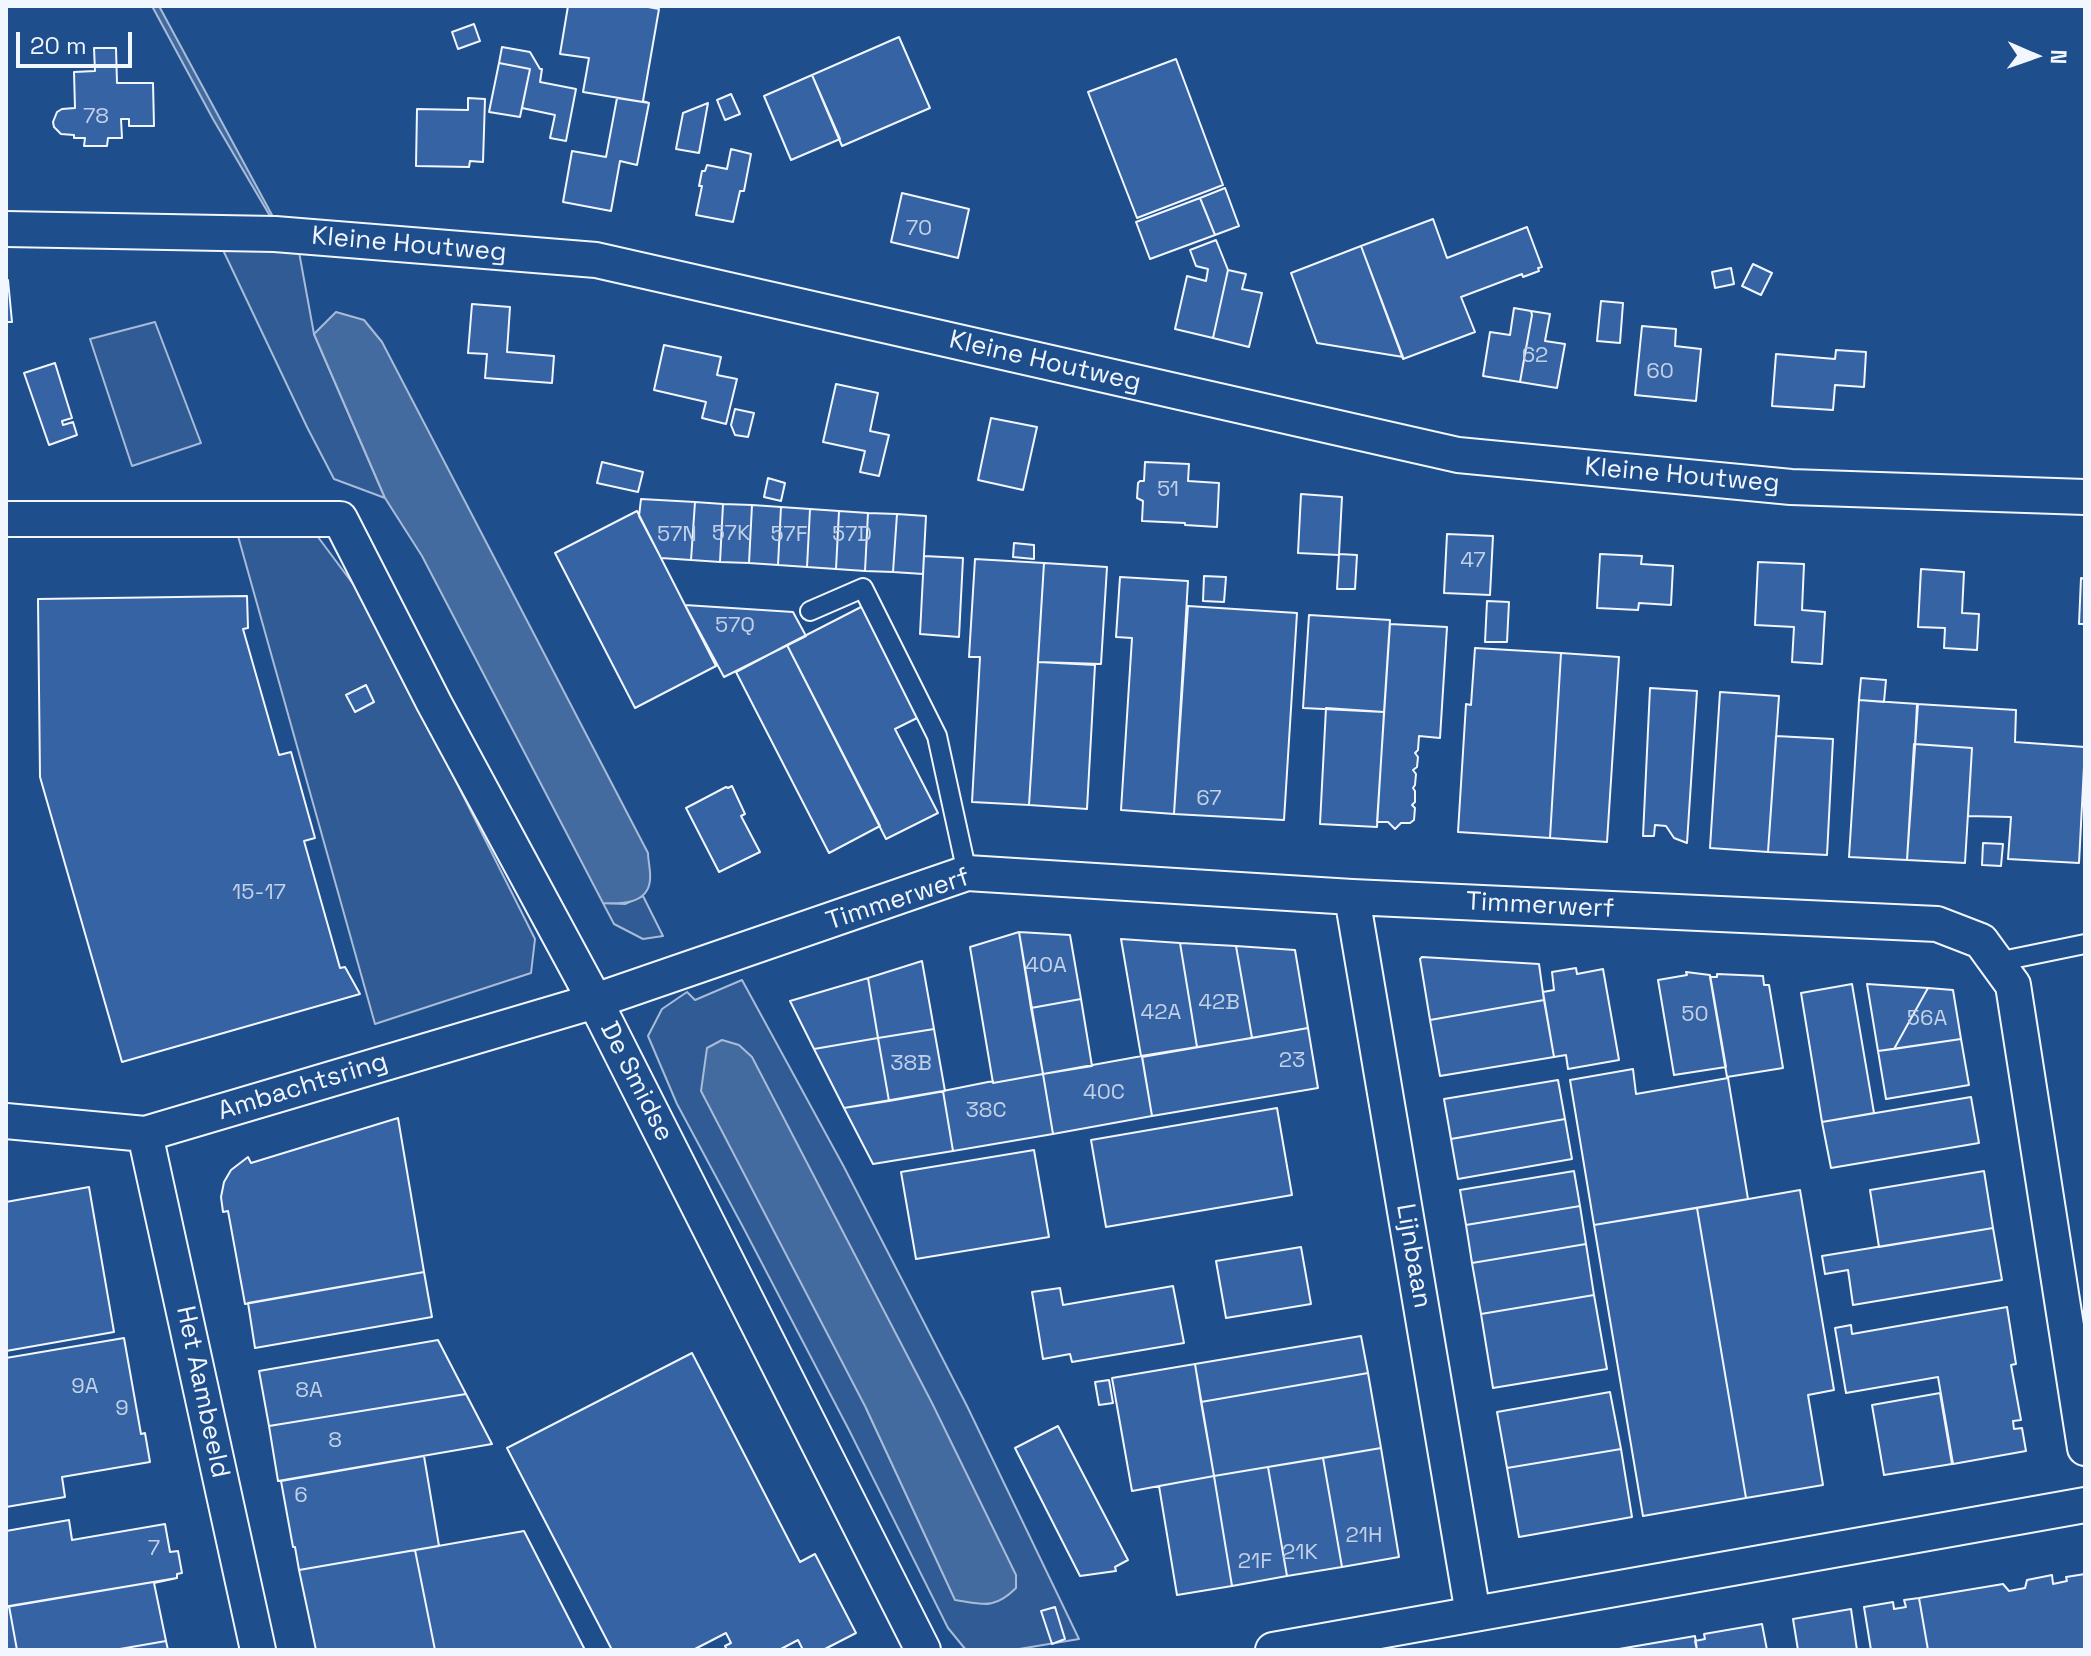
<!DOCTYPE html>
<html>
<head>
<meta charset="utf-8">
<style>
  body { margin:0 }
  #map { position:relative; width:2091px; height:1656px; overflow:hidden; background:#1f4e8c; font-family:"Space Grotesk",sans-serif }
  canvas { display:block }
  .frame { position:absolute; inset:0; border:8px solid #f2f6ff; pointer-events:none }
  .north { position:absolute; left:1995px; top:16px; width:80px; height:80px; -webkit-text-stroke:6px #1f4e8c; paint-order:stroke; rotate:92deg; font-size:22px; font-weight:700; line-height:32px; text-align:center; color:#f2f6ff }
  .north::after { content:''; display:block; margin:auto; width:28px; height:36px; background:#f2f6ff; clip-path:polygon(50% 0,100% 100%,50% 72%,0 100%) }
  .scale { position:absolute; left:16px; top:32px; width:116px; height:36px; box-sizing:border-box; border:4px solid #f2f6ff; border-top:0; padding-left:10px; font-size:24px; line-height:28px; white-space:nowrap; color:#f2f6ff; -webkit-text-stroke:6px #1f4e8c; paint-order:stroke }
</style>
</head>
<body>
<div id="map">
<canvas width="2091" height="1656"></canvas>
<div class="frame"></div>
<div class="north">N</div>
<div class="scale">20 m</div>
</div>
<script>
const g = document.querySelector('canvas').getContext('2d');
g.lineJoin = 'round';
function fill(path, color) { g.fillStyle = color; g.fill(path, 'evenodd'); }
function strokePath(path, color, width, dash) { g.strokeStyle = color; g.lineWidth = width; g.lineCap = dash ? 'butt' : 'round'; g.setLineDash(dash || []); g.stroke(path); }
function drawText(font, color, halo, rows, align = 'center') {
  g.font = font + ' "Space Grotesk",sans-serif'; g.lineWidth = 6; g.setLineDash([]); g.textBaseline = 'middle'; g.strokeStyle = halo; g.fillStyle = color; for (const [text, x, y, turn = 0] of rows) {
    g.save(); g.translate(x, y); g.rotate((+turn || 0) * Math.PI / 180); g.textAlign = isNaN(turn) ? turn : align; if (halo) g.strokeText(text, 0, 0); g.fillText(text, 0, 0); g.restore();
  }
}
const built = new Path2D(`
  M223,250L299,252L314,334L385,498L334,479L307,427Z
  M155,322L201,443L132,466L90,339Z
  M238,536L318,537L365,600L535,939L531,973L375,1024Z
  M643,896L663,936L643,939L614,924L603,903L625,904Z
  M742,980L844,1167L967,1406L1079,1639L1013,1650H966L948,1628L849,1430L743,1227L677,1104L648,1036L662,1009L687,992L695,1000ZM866,1408L988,1604L955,1599Z`);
const water = new Path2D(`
  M152,6H159L272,215L270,216L213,119Z
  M336,312L364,320L382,342L648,853C648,861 651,871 650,880C648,904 621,904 603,903L422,556L385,498L314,334Z
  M722,1040L739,1045L752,1057L932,1403L1016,1575V1588C994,1610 983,1604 955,1600L866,1408L701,1091L707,1048Z`);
const building = new Path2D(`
  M568,6H643L659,9L643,101L649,103L583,92L589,58L560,54Z
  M474,24L480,41L458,49L452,32Z
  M899,37L930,108L842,146L812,75Z
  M502,47L530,52L540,69H542L540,82L576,89L566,141L550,138L555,115L522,108L530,69L499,63Z
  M94,48H116L117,83H153L154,126H129V119H121L122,138H108L107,146H84L85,138H74V135L61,134L54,127L53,122L57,112L62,109L75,108L74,72L95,71Z
  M1176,59L1223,185L1137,218L1088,92Z
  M499,63L530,69L520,117L489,112Z
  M812,75L840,139L791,160L764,96Z
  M731,94L740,114L725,120L717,100Z
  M468,98L485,99L483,162L470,161L469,167L416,166L417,109L468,110Z
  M617,98L649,103L637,165L620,161L611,211L563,202L572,151L606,157Z
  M708,103L699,153L676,149L683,113Z
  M731,149L751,154L744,191H740L733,222L696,215L702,186H699L702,171H705L707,165L727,169Z
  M1225,188L1239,226L1215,235L1200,198Z
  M902,193L969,209L958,258L891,242Z
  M1200,198L1215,235L1150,259L1136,222Z
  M1433,219L1447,258L1527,227L1542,267L1538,268L1539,271L1523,277L1522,274L1461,297L1475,332L1403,359L1361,246Z
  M1216,240L1228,270L1213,338L1175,329L1187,276L1206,281L1208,269L1196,266L1190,250Z
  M1361,246L1403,357L1317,343L1291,273Z
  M1753,264L1772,273L1761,295L1742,286Z
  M1731,268L1734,284L1715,288L1712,272Z
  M1228,270L1246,274L1242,289L1262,293L1249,347L1213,338Z
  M8,280L12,322H6V281Z
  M1601,301L1623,303L1620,343L1597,341Z
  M472,304L510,307L507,352L554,356L552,383L485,378L487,354L468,353Z
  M1514,308L1531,311L1532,315L1520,382L1483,376L1490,332L1510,335Z
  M1531,311L1550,314L1545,341L1565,344L1557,388L1520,382L1532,315Z
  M1642,326L1676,329L1675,346L1701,349L1696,401L1635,395Z
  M664,345L721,357L717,375L737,379L726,424L702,418L706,402L654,390Z
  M1836,350L1866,352L1864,387L1835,385L1833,410L1772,406L1776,354L1835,359Z
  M55,363L72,418L62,421L63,425L73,422L77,435L49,445L24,373Z
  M836,384L878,393L870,431L889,435L879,476L860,472L865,451L823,442Z
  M735,409L754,413L748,437L735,435L731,425Z
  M991,418L1037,427L1023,490L978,480Z
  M602,462L643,472L638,492L597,483Z
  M1145,462L1189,464L1188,481L1219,483L1217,527L1185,525V523L1142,521L1143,501L1137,498L1138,483L1140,481H1144Z
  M768,478L785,483L781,501L764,497Z
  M1301,494L1342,497L1339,554L1357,555L1355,589H1337L1339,555L1298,553Z
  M641,499L695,502L691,560L661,558L639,516Z
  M695,502L723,504L720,562L691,560Z
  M723,504L752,505L749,563L720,562Z
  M752,505L781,507L778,565L749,563Z
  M781,507L810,509L807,567L778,565Z
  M810,509L839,511L836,569L807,567Z
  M637,511L716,666L635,708L555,553Z
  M839,511L868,513L865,571L836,569Z
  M868,513L897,514L893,572L865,571Z
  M897,514L926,516L923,574L893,572Z
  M1447,534L1493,536L1490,595L1444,593Z
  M1014,543L1034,545V559L1013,557Z
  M1600,554L1642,556L1641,564L1673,566L1671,605L1639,603L1638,610L1597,608Z
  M924,556L963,558L959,637L920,634Z
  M975,559L1044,563L1029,805L972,802L980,657H969Z
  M1758,562L1804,564L1802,610L1825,612L1822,664L1792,662L1794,627L1755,625Z
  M1044,563L1107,567L1101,664L1038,662Z
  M1921,569L1964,572L1962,613L1979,614L1977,650L1944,648L1945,628L1918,627Z
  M1204,576L1226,577L1224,602L1203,601Z
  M1120,577L1188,581L1174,814L1121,810L1132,638L1116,637Z
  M2081,578L2085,579V624H2079Z
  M247,596L248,628L243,629L279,755L291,752L315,838L304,841L340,968L345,967L360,994L122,1062L40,777L38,599Z
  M1487,601L1509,602L1507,642H1485Z
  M685,605L793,612L806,636L724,677Z
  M863,606L921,716L895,729L938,813L886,839L787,645Z
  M1188,606L1297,613L1284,820L1174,814Z
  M1309,615L1390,620L1384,712L1303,708Z
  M1390,624L1447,627L1440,738L1419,736L1418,750L1415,753L1418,757L1417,767L1413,770L1416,774L1415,785L1413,788L1415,791V802L1412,805L1415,808L1414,820L1410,823H1401L1395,829L1388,822H1377Z
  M787,645L880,826L829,853L736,672Z
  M1475,648L1561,653L1550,838L1458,832L1466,704L1471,705Z
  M1561,653L1619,657L1607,842L1550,838Z
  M1038,662L1095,665L1087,809L1029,805Z
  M1861,678L1886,680L1884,702L1859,700Z
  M366,685L374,702L355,712L346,695Z
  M1650,688L1697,691L1687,843L1674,838L1666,826L1655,825L1654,836H1643Z
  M1720,692L1779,696L1768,852L1710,848Z
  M1859,700L1918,704L1907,860L1849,857Z
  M1917,704L2016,710L2015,742L2085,747L2079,863L2008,859L2011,817L1968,816L1972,748L1915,744Z
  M1326,708L1384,712L1377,827L1320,824Z
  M1776,736L1833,739L1827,855L1768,852Z
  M1914,744L1972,748L1965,863L1907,860Z
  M732,786L745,814L741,816L760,852L719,872L686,808L726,787L728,788Z
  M1983,843L2003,844L2001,866L1982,865Z
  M1019,932L1070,935L1081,999L1031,1008Z
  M1019,932L1043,1074L993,1083L970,947Z
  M1121,939L1180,943L1197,1047L1141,1056Z
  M1180,943L1236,946L1252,1038L1197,1047Z
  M1236,946L1295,950L1308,1028L1252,1038Z
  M1422,957L1539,964L1544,1000L1430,1020L1420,959Z
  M922,961L934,1029L878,1038L868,978Z
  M1576,968L1577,974L1603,969L1619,1060L1568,1069L1566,1055L1554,1057L1543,992L1554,990L1552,972Z
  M1686,972L1710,975L1726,1067L1674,1075L1658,980L1687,975Z
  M1717,974L1763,976L1764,985H1769L1783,1068L1727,1077L1710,977H1717Z
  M868,978L878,1038L814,1049L790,1001Z
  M1852,984L1874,1113L1822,1122L1801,993Z
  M1867,984L1928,988L1894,1049L1878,1051Z
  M1928,988L1953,990L1961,1039L1894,1049Z
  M1081,999L1092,1066L1043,1074L1031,1008Z
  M1544,1000L1554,1057L1440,1076L1430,1020Z
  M1308,1028L1318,1088L1152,1116L1142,1057Z
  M934,1029L945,1091L889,1101L878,1038Z
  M878,1038L889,1101L844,1108L814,1049Z
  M1961,1039L1969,1085L1886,1099L1878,1051Z
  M1142,1056L1152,1116L1053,1134L1043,1074Z
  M1633,1069L1636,1094L1728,1078L1748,1199L1594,1225L1570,1080Z
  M1043,1074L1053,1134L953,1151L943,1091L993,1081V1083Z
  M1558,1080L1565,1119L1451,1139L1444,1099Z
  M943,1091L953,1151L873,1164L844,1108Z
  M1971,1097L1979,1143L1831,1168L1822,1122Z
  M1277,1108L1292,1195L1106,1227L1091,1140Z
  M398,1118L424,1272L245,1304L228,1211L223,1212L221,1197L224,1182L231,1170L248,1157L251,1163Z
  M1565,1119L1572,1159L1458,1179L1451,1139Z
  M1034,1150L1049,1237L916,1259L901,1172Z
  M1574,1171L1580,1206L1466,1225L1460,1190Z
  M1984,1171L1993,1228L1879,1247L1870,1190Z
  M89,1187L114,1332L6,1351V1202Z
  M1800,1190L1834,1390L1808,1395L1823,1485L1746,1498L1697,1208Z
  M1580,1206L1586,1244L1472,1263L1466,1225Z
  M1697,1208L1746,1498L1643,1516L1594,1225Z
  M1993,1228L2002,1280L1853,1305L1848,1270L1825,1274L1822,1256Z
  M1586,1244L1594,1295L1481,1314L1472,1263Z
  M1301,1247L1311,1304L1226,1318L1216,1261Z
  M424,1272L432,1317L255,1348L248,1303Z
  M1173,1286L1184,1343L1072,1362L1070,1354L1043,1359L1032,1292L1060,1288L1063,1305Z
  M1594,1295L1607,1369L1493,1388L1481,1314Z
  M2007,1307L2016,1364L2011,1365L2021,1420L2013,1421L2014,1429L2022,1428L2026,1451L1953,1464L1938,1377L1846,1393L1835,1328L1851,1325L1852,1334Z
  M1361,1336L1368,1373L1201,1402L1195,1364Z
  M124,1338L141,1434L145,1433L150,1462L62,1477L65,1497L6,1507V1358Z
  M438,1340L466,1394L269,1426L259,1371Z
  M692,1353L800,1562L815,1554L856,1633L823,1650H803L798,1640L779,1650H727L725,1646L731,1643L726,1633L693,1650H612L507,1448Z
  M1195,1364L1214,1476L1132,1491L1112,1378Z
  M1368,1373L1381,1448L1214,1476L1201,1402Z
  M1109,1380L1113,1403L1099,1405L1095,1382Z
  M1610,1392L1621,1449L1507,1468L1497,1412Z
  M1940,1393L1952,1464L1884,1475L1872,1405Z
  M466,1394L492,1444L278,1481L269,1426Z
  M1058,1426L1128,1560L1115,1567L1116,1571L1080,1576L1015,1448Z
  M1381,1448L1399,1557L1342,1567L1323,1458Z
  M1621,1449L1632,1517L1519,1537L1507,1468Z
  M424,1456L439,1546L299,1570L295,1547H293L281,1481Z
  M1323,1458L1342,1567L1287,1576L1268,1467Z
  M1268,1467L1287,1576L1232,1586L1214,1476Z
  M1214,1476L1232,1586L1177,1595L1159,1486Z
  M69,1520L72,1540L165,1524L170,1552L178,1551L182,1573L177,1574V1578L6,1607V1531Z
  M524,1531L585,1650H435L415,1550Z
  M415,1550L435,1650H316L299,1570Z
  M2085,1574V1650H1928L1919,1598L2003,1584L2009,1591L2025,1588L2027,1580L2052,1575L2053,1584L2067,1581L2066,1577Z
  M177,1578L154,1583L166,1641L114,1650H17L9,1606Z
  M1919,1598L1928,1650H1871L1864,1607L1893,1602L1894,1609L1906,1607L1904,1600Z
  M9,1606L17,1650H6V1607Z
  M1055,1607L1065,1639L1052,1644L1041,1611Z
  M1851,1609L1857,1650H1798L1793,1619Z
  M1762,1624L1767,1650H1697L1695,1641L1705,1639L1704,1634Z
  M1695,1636L1697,1650H1618L1619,1649Z
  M166,1641L168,1650H114Z`);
const lane = new Path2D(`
  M810,611L863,588L937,736L967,873
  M1997,962L2085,944`);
const street = new Path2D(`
  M6,229L275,234L596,260L1458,455L1791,487L2085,497
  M6,519H340L434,703L595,1001L923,1650
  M1352,897L1473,1614
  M6,1121L145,1134L595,1001L967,873L1352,897L1937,924L1981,941L2013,985L2085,1448
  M145,1134L258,1650
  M1273,1650L2085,1505`);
const numberNames = [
  ["78",96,117],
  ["70",919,229],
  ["62",1535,356],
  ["60",1660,372],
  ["51",1168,490],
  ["57K",731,534],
  ["57N",677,535],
  ["57F",789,535],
  ["57D",852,535],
  ["47",1473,561],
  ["57Q",735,626],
  ["67",1209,799],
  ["15-17",259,893],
  ["40A",1046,966],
  ["42B",1219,1003],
  ["42A",1161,1013],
  ["50",1695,1015],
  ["56A",1927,1019],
  ["23",1292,1061],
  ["38B",911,1064],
  ["40C",1104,1093],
  ["38C",986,1111],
  ["9A",85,1387],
  ["8A",309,1391],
  ["9",122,1409],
  ["8",335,1441],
  ["6",301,1496],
  ["21H",1364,1536],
  ["7",154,1549],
  ["21K",1300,1553],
  ["21F",1255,1562]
];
const streetNames = [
  ["Kleine Houtweg",409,245,5],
  ["Kleine Houtweg",1045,362,13],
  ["Kleine Houtweg",1682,476,5],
  ["Timmerwerf",898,900,-18],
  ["Timmerwerf",1540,906,3],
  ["De Smidse",636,1082,63],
  ["Ambachtsring",303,1087,-17],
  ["Lijnbaan",1413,1256,80],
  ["Het Aambeeld",202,1392,78]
];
fill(built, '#305b95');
strokePath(built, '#a8bbd7', 2);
fill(water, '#446ba0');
strokePath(water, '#a8bbd7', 2);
fill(building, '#3563a3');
strokePath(building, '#f2f6ff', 2);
strokePath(lane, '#f2f6ff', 22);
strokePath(street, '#f2f6ff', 38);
strokePath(lane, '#1f4e8c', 18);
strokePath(street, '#1f4e8c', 34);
drawText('22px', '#c3d1e8', null, numberNames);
drawText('26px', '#f2f6ff', '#1f4e8c', streetNames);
</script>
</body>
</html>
